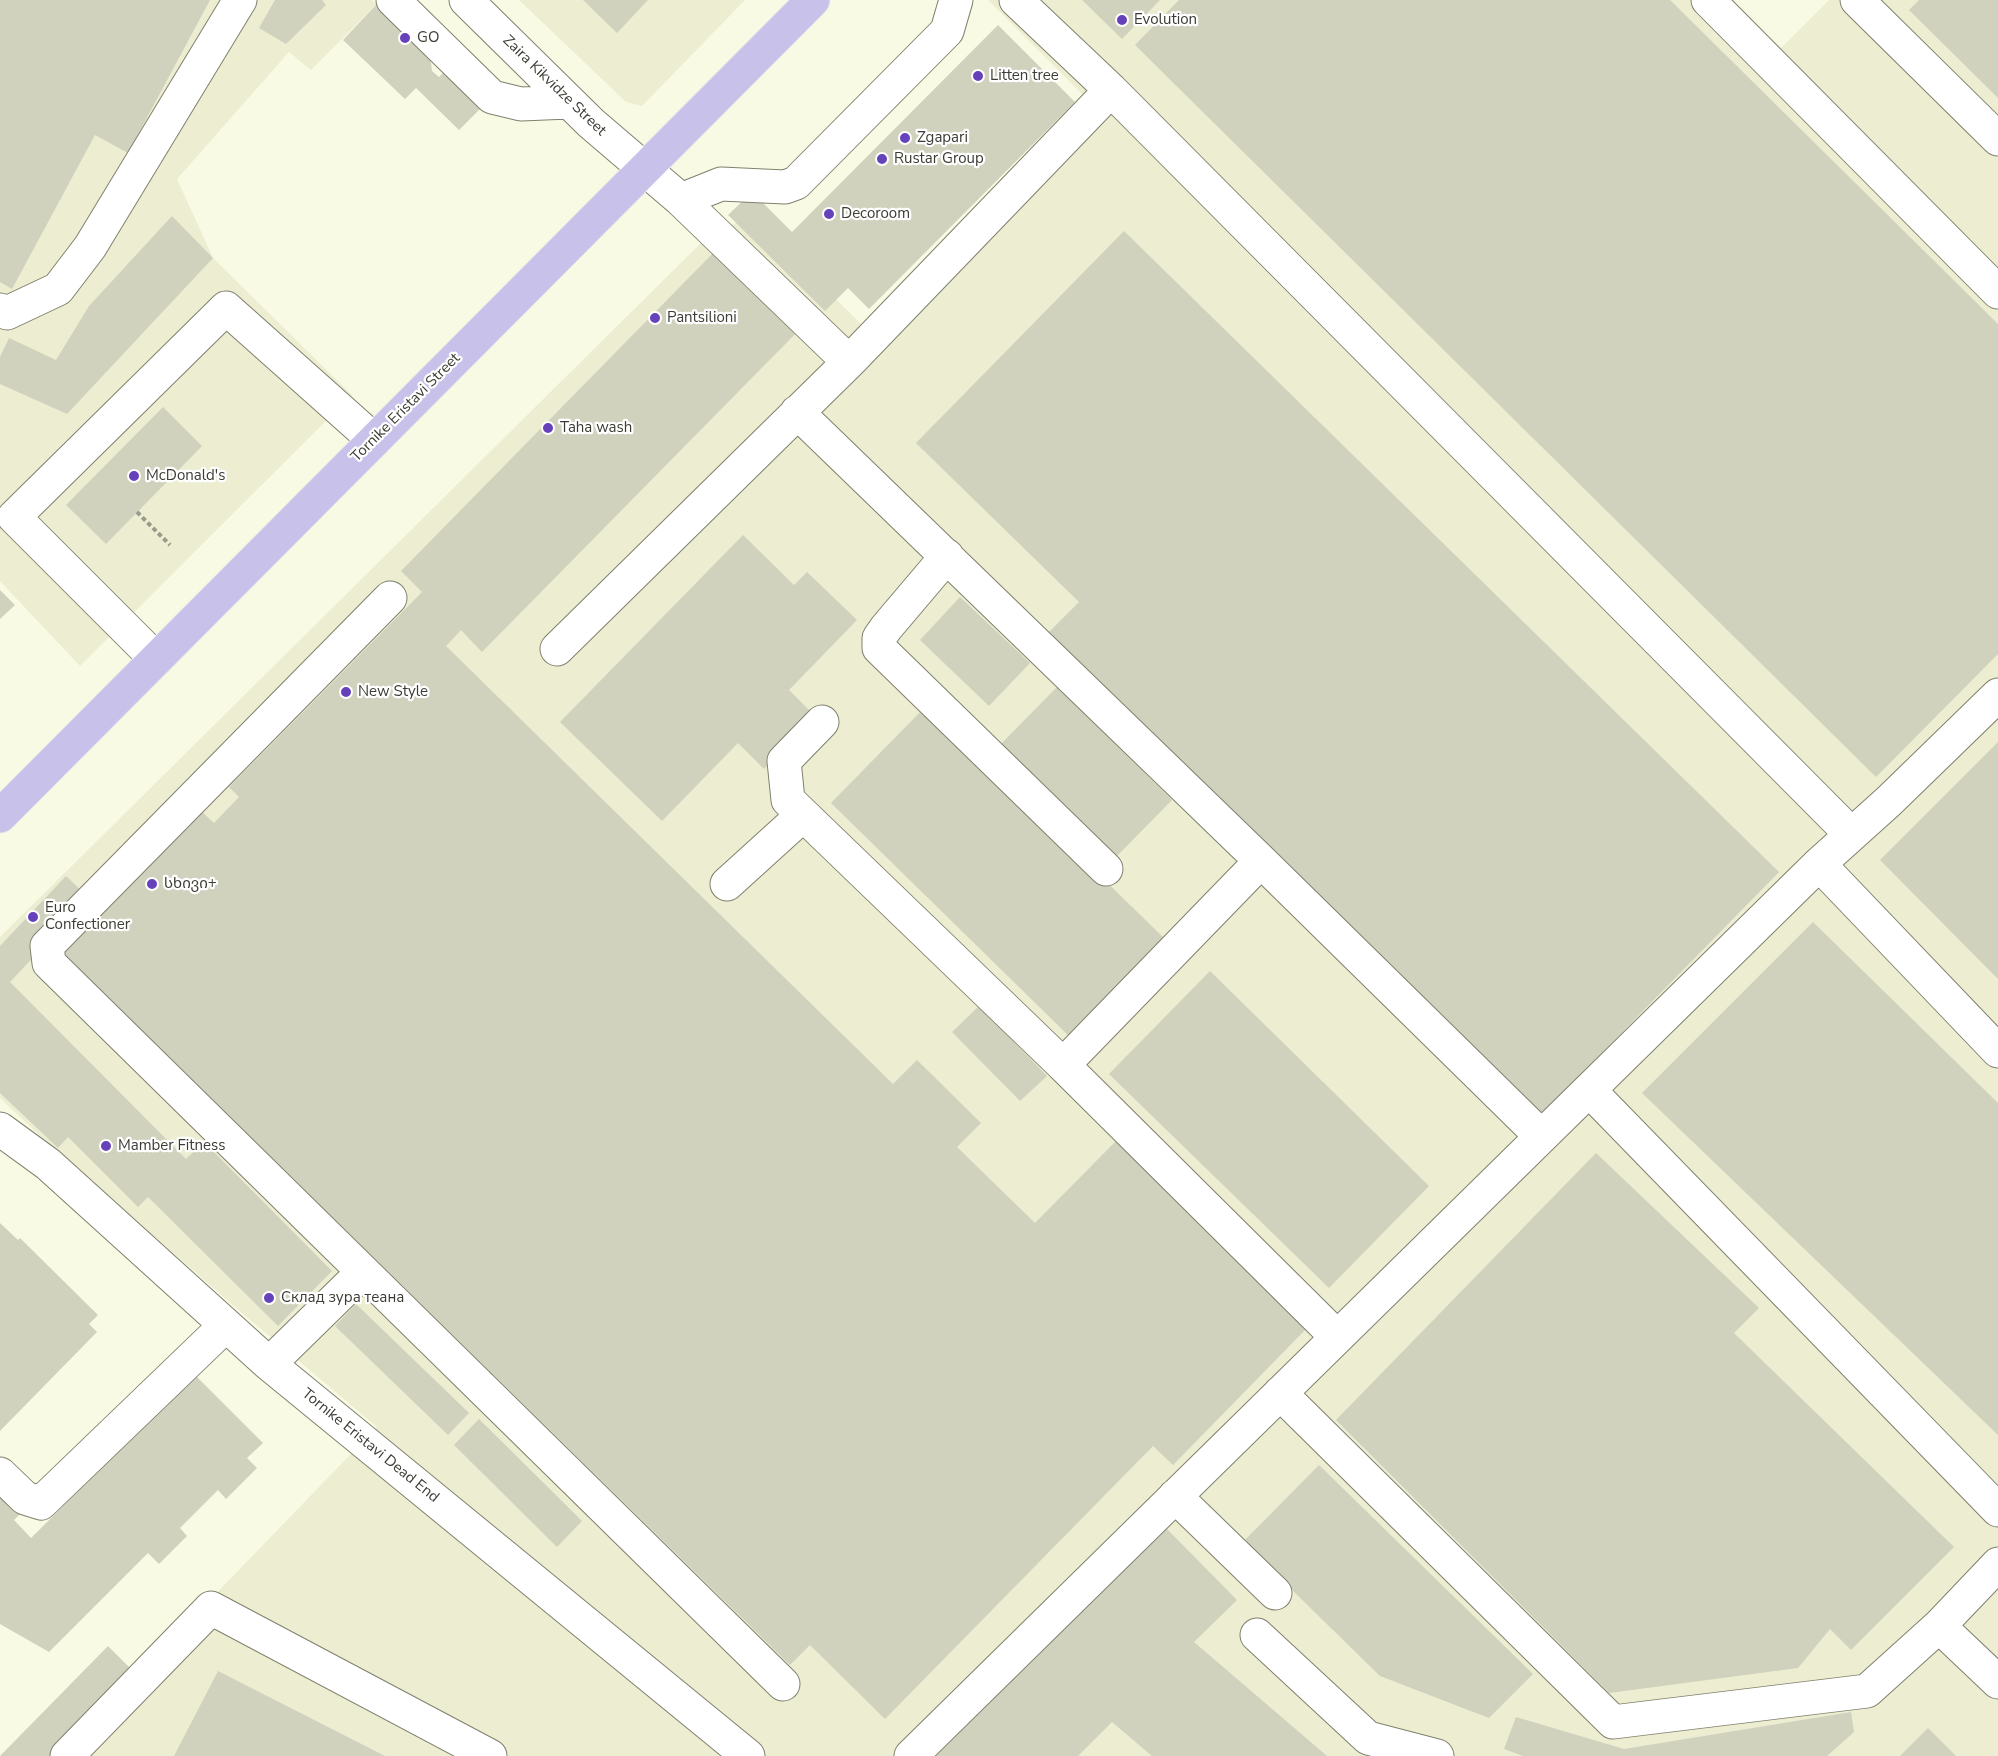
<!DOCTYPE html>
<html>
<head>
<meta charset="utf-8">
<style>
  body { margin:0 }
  canvas { display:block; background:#f9fae4 }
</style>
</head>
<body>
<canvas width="1998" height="1756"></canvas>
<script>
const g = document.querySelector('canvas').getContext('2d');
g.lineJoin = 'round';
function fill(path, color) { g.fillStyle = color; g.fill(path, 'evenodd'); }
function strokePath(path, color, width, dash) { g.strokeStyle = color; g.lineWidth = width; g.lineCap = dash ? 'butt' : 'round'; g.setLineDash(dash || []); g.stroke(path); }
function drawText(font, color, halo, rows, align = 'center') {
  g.font = font + ' "Nunito Sans","Noto Sans Georgian",sans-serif'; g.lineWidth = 4.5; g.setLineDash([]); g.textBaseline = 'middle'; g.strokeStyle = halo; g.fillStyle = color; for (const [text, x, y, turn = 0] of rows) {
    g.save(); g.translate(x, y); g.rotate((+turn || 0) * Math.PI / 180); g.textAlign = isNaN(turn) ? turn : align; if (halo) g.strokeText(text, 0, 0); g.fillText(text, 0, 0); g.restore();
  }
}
const built = new Path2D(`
  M0,0H372L377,4L311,70L289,52L177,179L213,258L352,395L80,666L0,581Z
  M519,0H745L642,106L626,102Z
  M988,0H1733L1781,48L1829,0H1998V1756H59L377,1427L242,1313L57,1152L0,1098V937L704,240L751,215L865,328L1089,101Z`);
const building = new Path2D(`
  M0,0H210L128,153L95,135L12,289L0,282Z
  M275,0H322L326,5L286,44L259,28Z
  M583,0H648L617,33Z
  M1082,0H1160L1122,39Z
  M1179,0H1670L1998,324V654L1876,777L1135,45Z
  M1919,0H1998V98L1909,10Z
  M377,4L430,54L432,71L439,77L462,53L499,90L459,130L416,88L405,99L343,40Z
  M998,25L1075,102L869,309L848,288L825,311L728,215L752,192L792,232Z
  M172,216L213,258L67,414L0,384V357L9,338L56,360L89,306Z
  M1124,231L1779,872L1539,1117L1046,635L1079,602L916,443Z
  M721,245L803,326L482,652L461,630L446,646L893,1084L917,1060L981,1123L957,1147L1035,1223L1116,1141L1307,1328L1173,1465L1153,1446L885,1719L810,1645L790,1665L62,952L200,810L214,823L239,797L229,787L422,592L401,571Z
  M163,407L202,446L106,544L66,505Z
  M743,535L794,585L807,572L857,620L789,690L816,717L764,769L738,743L662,821L560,722Z
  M0,590L15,605L0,619Z
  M960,597L1030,663L989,706L920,640Z
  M1057,687L1172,800L1114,859L999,746Z
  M926,706L1167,941L1071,1038L831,803Z
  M1998,742V979L1880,860Z
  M66,876L89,898L10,982L186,1159L204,1142L332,1271L278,1326L148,1197L138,1207L68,1137L58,1148L0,1093V946Z
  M1813,922L1998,1103V1435L1642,1093Z
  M1210,971L1429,1186L1329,1288L1109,1074Z
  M979,1006L1047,1076L1020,1101L952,1032Z
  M1596,1153L1759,1308L1734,1333L1954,1547L1851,1650L1830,1629L1798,1668L1609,1693L1336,1420Z
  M0,1223L18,1240L20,1238L98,1315L89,1324L97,1332L0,1431Z
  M356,1304L469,1413L448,1435L335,1326Z
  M195,1375L263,1443L247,1458L257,1468L226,1499L218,1490L180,1528L187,1536L159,1564L148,1553L49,1652L0,1624V1486L24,1510L14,1520L31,1538Z
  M479,1419L582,1521L557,1547L454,1445Z
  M1319,1465L1533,1674L1489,1718L1380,1676L1243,1542Z
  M1166,1528L1237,1600L1194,1642L1327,1756H1152L1112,1722L1078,1756H936Z
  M108,1646L134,1672L50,1756H0Z
  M218,1671L385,1756H174Z
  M1851,1712L1854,1732L1827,1756H1523L1504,1749L1516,1717L1624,1749Z
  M1928,1728L1956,1756H1900Z`);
const path = new Path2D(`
  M137,512L170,545`);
const minor = new Path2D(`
  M393,0L492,97L521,104L569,102
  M466,0L591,123L681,200L849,362L1111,90
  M1016,0L1111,90L1851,834
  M1708,0L1998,292
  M1857,0L1998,139
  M681,200L721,184L785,187L796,183L947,31L956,0
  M0,310L7,313L58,289L90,247L240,0
  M797,412L1261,861L1541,1136
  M947,556L886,628L879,638V648L1106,869
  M390,598L47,946L49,963L783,1684
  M557,649L849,362
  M156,659L14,517L226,308L374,440
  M822,722L784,761L788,800L1063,1065
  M1261,861L1063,1065L1337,1337
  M1819,864L1998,1051
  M727,884L803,815
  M1589,1090L1998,1510
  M0,1129L48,1164L269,1364L748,1756
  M269,1364L363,1272
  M1280,1393L1613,1722L1867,1691L1939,1626L1998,1564
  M0,1474L25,1498L41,1503L226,1325
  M1175,1496L1275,1593
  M1939,1626L1998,1682
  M1257,1635L1368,1738L1437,1756
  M67,1756L211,1608L490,1756
  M911,1756L1819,864L1889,801L1998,695`);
const major = new Path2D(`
  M0,816L813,0`);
const markers = [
  [1122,20,6,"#6642ba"],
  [405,38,6,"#6642ba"],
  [978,76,6,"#6642ba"],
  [905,138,6,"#6642ba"],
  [882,159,6,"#6642ba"],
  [829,214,6,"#6642ba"],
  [655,318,6,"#6642ba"],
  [548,428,6,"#6642ba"],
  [134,476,6,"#6642ba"],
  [346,692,6,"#6642ba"],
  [152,884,6,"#6642ba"],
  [33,917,6,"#6642ba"],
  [106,1146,6,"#6642ba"],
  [269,1298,6,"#6642ba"]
];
const poiNames = [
  ["Evolution",1134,20],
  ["GO",417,38],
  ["Litten tree",990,76],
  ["Zgapari",917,138],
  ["Rustar Group",894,159],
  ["Decoroom",841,214],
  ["Pantsilioni",667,318],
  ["Taha wash",560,428],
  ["McDonald's",146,476],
  ["New Style",358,692],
  ["სხივი+",164,884],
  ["Euro",45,908],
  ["Confectioner",45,925],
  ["Mamber Fitness",118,1146],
  ["Склад зура теана",281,1298]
];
const streetNames = [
  ["Zaira Kikvidze Street",554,86,44],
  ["Tornike Eristavi Street",406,408,-45],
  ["Tornike Eristavi Dead End",370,1446,39]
];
fill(built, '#ecedd1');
fill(building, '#d1d2bd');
strokePath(minor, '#80816e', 35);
strokePath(major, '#e8e8e7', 35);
strokePath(path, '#9a9a8b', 4, [4.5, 3]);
strokePath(minor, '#fff', 33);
strokePath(major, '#c8c1ea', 33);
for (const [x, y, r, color] of markers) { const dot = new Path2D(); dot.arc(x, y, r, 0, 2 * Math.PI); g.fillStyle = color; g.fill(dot); strokePath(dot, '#fff', 2); }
drawText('15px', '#3c3c34', '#fff', poiNames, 'left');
drawText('15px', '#3c3c34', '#fff', streetNames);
</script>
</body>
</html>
